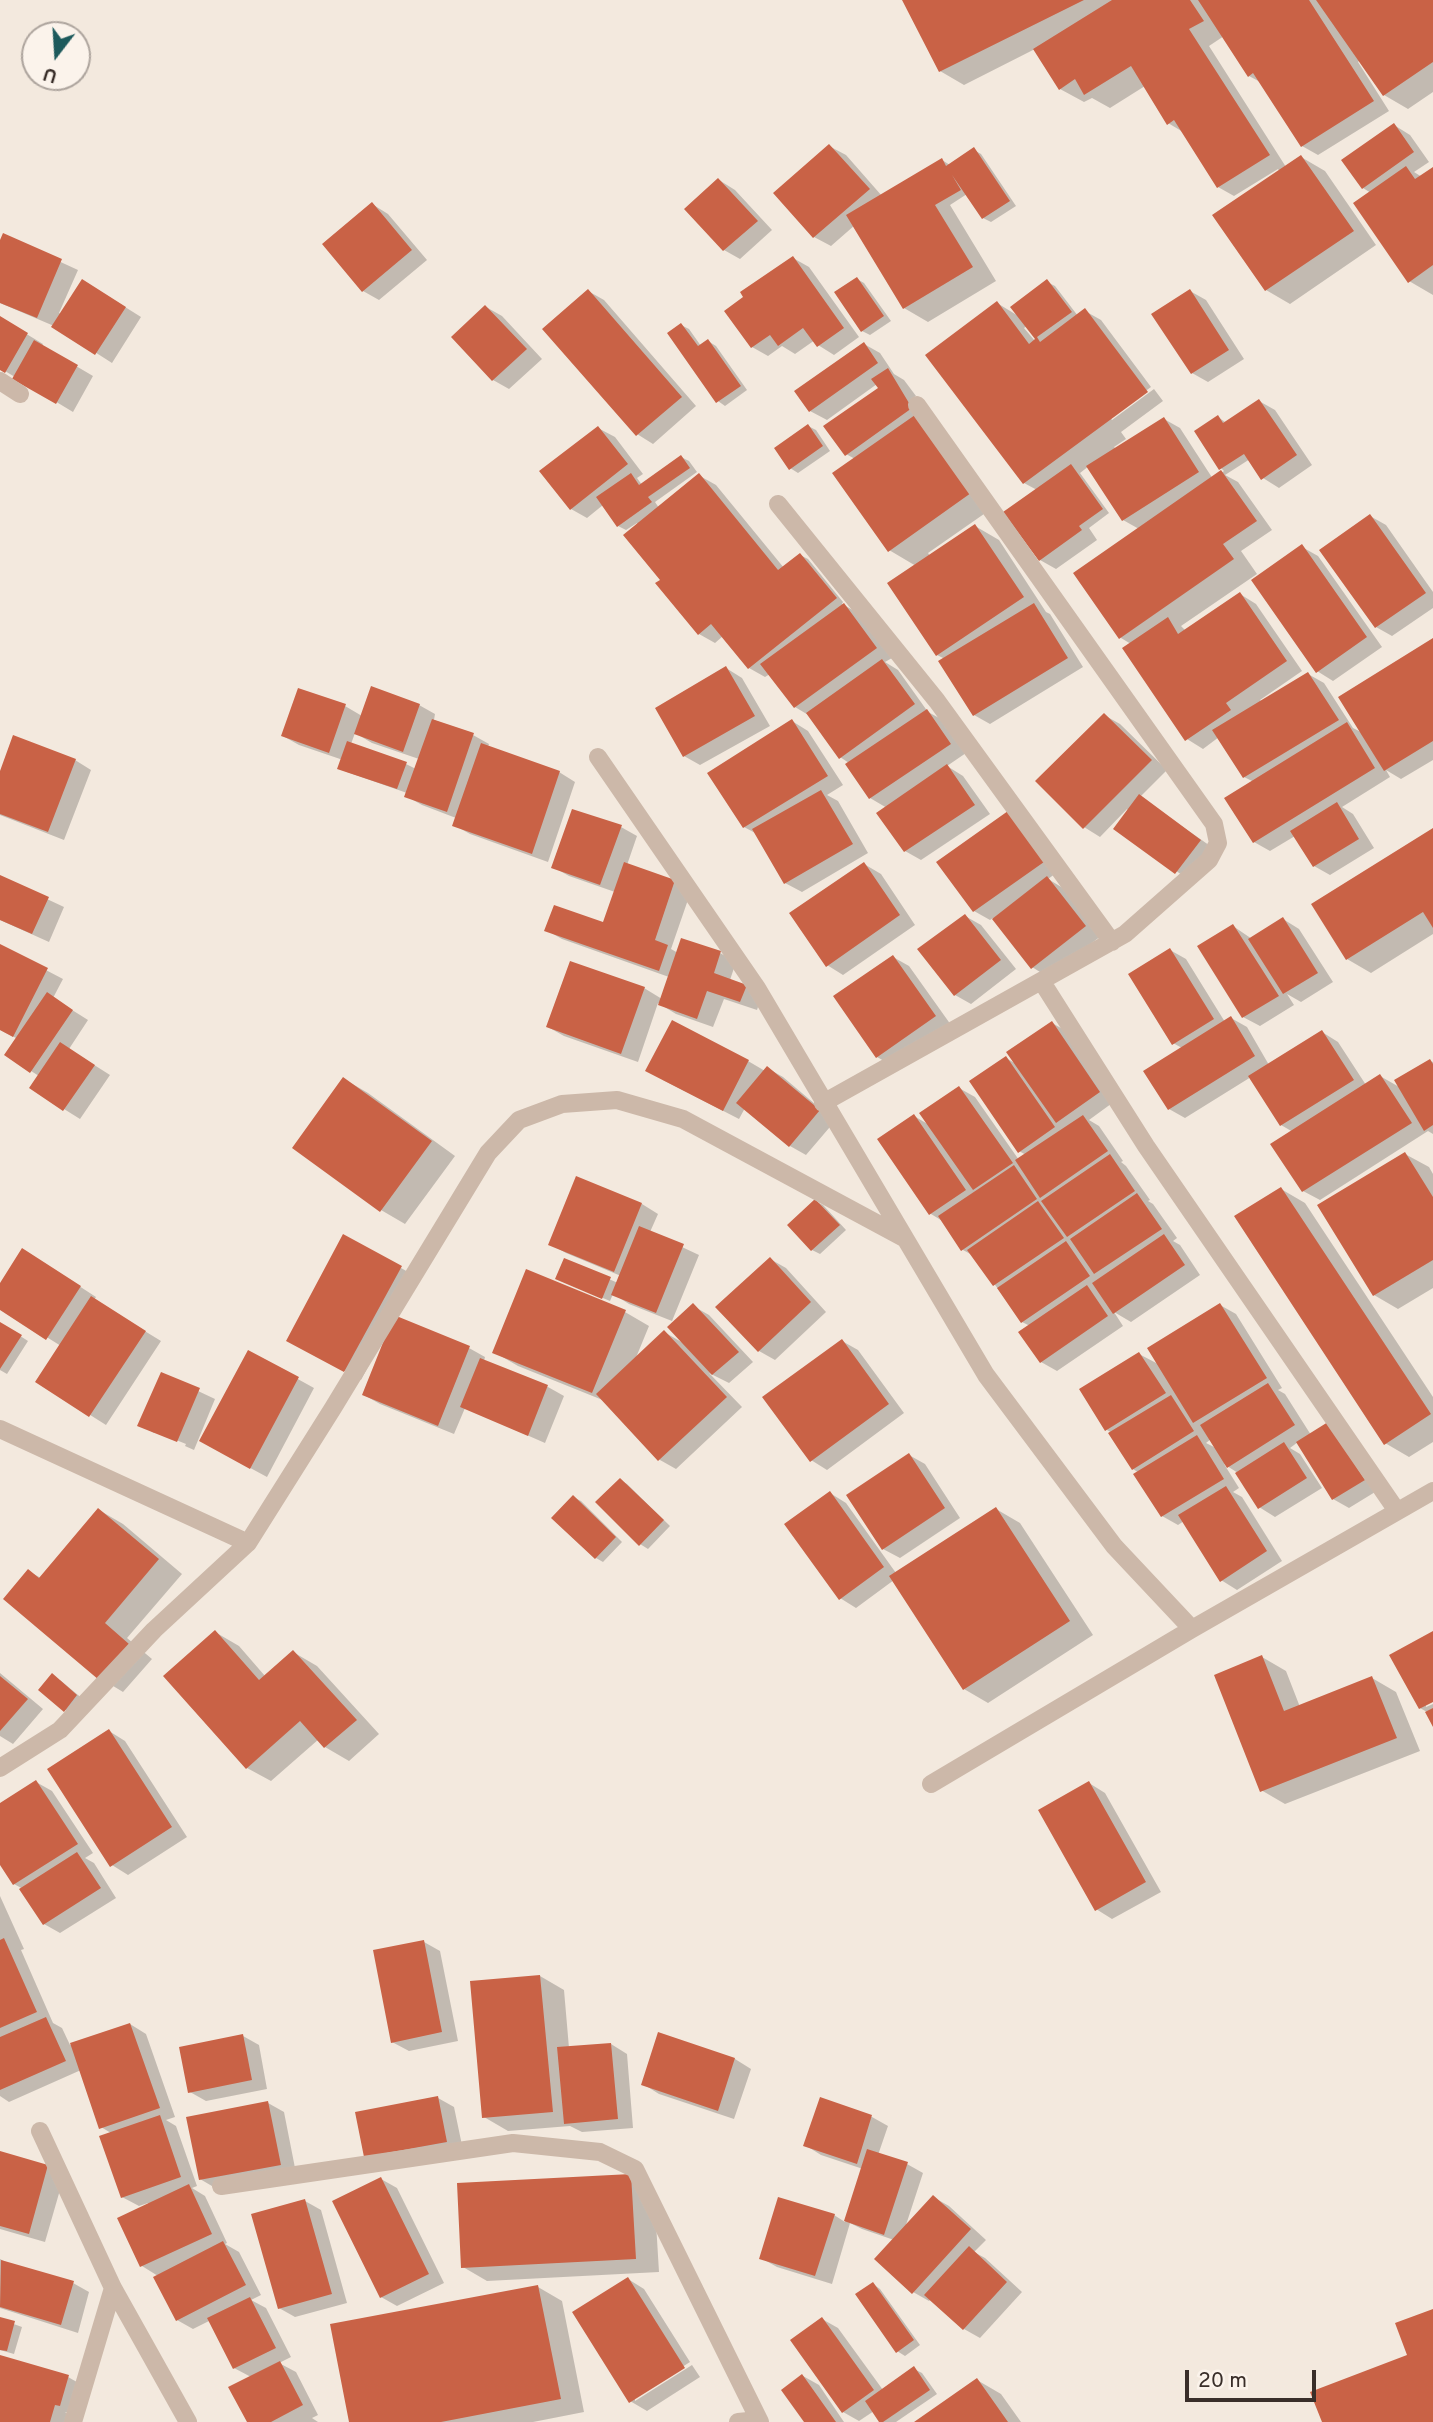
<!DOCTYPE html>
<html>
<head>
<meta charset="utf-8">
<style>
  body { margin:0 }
  #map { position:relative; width:1433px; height:2422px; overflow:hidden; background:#f3e9de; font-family:Overpass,sans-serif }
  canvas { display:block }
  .north { position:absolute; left:21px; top:21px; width:70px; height:70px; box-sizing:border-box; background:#fbf3eb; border:2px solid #ada49d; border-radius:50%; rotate:197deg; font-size:19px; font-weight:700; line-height:28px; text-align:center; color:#392e29 }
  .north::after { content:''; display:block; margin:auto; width:24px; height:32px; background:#1d5a5c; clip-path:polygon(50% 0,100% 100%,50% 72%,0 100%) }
  .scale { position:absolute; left:1185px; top:2370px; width:131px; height:32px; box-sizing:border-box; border:4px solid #392e29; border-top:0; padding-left:9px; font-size:21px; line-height:24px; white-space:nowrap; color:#392e29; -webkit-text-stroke:5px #fbf3eb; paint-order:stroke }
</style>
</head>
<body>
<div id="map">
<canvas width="1433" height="2422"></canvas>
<div class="north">U</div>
<div class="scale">20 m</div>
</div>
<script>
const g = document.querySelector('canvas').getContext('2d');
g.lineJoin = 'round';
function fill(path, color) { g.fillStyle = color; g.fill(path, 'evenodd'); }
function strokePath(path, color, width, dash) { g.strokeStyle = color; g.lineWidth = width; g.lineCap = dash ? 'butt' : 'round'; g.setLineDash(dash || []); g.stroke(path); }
const shadow = new Path2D(`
  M904,0H1433V92L1408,109L1384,95L1360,60L1358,62L1389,111L1318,155L1302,146L1262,83L1249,76L1224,36L1209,46L1286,167L1301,157L1325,171L1376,245L1290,304L1266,290L1280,172L1278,169L1234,196L1218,187L1183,132L1168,123L1145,86L1110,108L1092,98L1084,102L1060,89L1035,49L964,85L940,71Z
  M1394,125L1410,135L1429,162L1414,172L1422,177L1433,169V295L1409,281L1371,193L1363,188Z
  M829,146L846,155L882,196L942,160L950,165L974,150L981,154L1016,206L991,222L983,218L967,194L950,205L996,281L928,322L904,308L855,225L831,246L814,237L775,193Z
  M719,180L735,190L772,230L740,259L724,250Z
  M372,204L388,214L427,260L379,300L363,291Z
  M4,236L78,270L59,313L61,314L98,290L141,317L112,363L54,326L0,303V244Z
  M793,258L809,267L859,337L834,355L818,345L815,340L795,354L782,346L768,356L752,347Z
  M857,279L864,283L891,321L870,335L862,331Z
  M1047,282L1055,286L1078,316L1085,311L1101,320L1151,387L1110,417L1112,420L1154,389L1163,401L1121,432L1126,439L1114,447L1116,449L1164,419L1180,428L1213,479L1224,471L1221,468L1218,417L1225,422L1259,401L1275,410L1312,465L1279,488L1263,478L1250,459L1225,475L1238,482L1272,530L1241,551L1257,574L1181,626L1186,631L1240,594L1256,604L1302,671L1260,700L1262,702L1308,674L1324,683L1353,728L1363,733L1433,640V760L1401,779L1386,770L1390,777L1342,807L1353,814L1374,848L1330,875L1314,866L1295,836L1270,851L1254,842V782L1244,777L1219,737L1203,749L1187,739L1131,644L1121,638L1139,529L1123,520L1089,466L1080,473L1109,513L1089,528L1097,540L1056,569L1040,560L1037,490L1024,483L997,303L1020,317ZM1027,326L1038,339L1035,341L1024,328Z
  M588,291L604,300L696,406L653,444L637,434Z
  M1190,291L1206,300L1244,359L1208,382L1192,373Z
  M486,307L502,316L542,359L509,389L493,380Z
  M0,318L43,344L42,346L93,376L73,412L0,368Z
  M681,325L689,329L701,346L708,341L716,346L747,390L725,406L718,401Z
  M864,344L880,353L894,374L904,380L916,396L913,398L994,507L928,553L930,556L975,526L999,540L1046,612L1050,614L1083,667L990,724L974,715L945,659L937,655L916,566L889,550L855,459L846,454L880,388L877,384L827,420L810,411Z
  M808,426L816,430L830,451L798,473L790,468Z
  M598,428L615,437L643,474L637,478L642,485L681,457L689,461L697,472L655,502L659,508L700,476L716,485L784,568L800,555L808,559L843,602L842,604L860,614L892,658L885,662L898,670L928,712L943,720L966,753L947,766L963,776L990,814L921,860L905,851L887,808L870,798L849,763L840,757L810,716L795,707L770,674L765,677L749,668L723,636L715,643L699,634L662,580L637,523L626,530L618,526L603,505L587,518L571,509Z
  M1370,516L1386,525L1433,592V608L1392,636L1376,627Z
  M1302,547L1318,556L1382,647L1333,681L1317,671Z
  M726,668L742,678L770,726L700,765L684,756Z
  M419,705L435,714L434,720L473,735L489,744L488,747L559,772L575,782L548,862L470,834L454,825L456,818L422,805L406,796L407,793L347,772L340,768L343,760L299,745L283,736L345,706L362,716ZM355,733L372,743L419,759L416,769L406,764L351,744Z
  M1104,715L1120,724L1167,770L1140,797L1216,850L1192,882L1116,829L1129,811L1127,809L1100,837L1084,827Z
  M792,721L808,731L843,785L827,795L838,801L868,853L802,892L785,883L757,834L744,827Z
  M75,760L91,770L64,840L0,815V776Z
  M1008,813L1059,871L1048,879L1063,888L1101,936L1048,977L1032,967L993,918L990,920L974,911Z
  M621,827L637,836L627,865L675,881L691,891L671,949L678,953H720L736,962L730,980L762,995L757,1010L724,999L713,1027L676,1014L658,1003L638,1062L564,1036L548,1027L644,988L662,999L669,977L562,939L546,930L604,924L615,892L569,876L553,867Z
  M1433,830V934L1371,973L1347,959Z
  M864,864L881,874L915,925L843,975L827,965Z
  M0,877L64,907L49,942L0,920Z
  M965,916L981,925L1016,969L971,1004L955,995Z
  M1283,919L1299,929L1333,982L1301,1002L1287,994L1294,1005L1260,1026L1243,1017L1233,926L1252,939Z
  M0,946L63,979L53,998L88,1020L69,1049L110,1075L80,1119L64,1109L39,1076L31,1071L18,1039L0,1030Z
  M1170,950L1186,959L1225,1022L1231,1018L1247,1027L1269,1065L1322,1032L1338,1042L1366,1085L1380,1076L1401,1088L1430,1061L1433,1062V1134L1428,1131L1320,1200L1303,1191L1293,1132L1281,1125L1251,1077L1185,1118L1169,1109L1182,1048L1173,1043Z
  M893,957L909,966L951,1025L893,1066L877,1057Z
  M1052,1023L1068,1032L1115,1101L1089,1120L1099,1126L1123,1161L1121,1162L1126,1166L1150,1200L1148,1201L1153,1204L1177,1238L1173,1241L1180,1245L1200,1275L1131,1322L1114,1312L1123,1326L1057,1371L1041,1362L1030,1326L1022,1322L974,1256L963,1250L944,1222L931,1214L879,1140L914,1116L931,1126L959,1088L975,1097L1019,1160L1026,1155L1019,1151L1006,1058L1018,1065Z
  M748,1061L765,1071L767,1068L783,1077L835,1121L806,1155L790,1146L745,1108L739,1119L663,1080Z
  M344,1079L368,1093L455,1156L405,1224L381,1210Z
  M1405,1154L1429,1167L1433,1174V1288L1398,1309L1374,1295Z
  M577,1178L642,1204L658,1214L650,1232L699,1255L672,1321L629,1304L613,1294L610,1301L565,1282V1260L618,1283L621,1276L566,1253L550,1244Z
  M1281,1189L1305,1203L1433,1397V1442L1409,1457L1385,1443Z
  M815,1201L823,1205L846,1230L820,1254L812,1250L790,1225Z
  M770,1259L786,1268L826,1312L775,1360L759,1351Z
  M39,1260L96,1297L94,1300L161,1341L106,1425L38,1382L61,1346L0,1308V1286Z
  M401,1268L417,1277L395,1318L469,1348L485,1357L484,1361L548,1387L564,1396L545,1443L465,1408L454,1434L380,1404L364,1395L387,1338L384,1337L361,1380L304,1349Z
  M1220,1305L1236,1314L1282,1388L1278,1390L1285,1394L1311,1435L1380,1489L1349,1508L1333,1499L1298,1442L1290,1448L1300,1454L1322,1488L1275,1517L1259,1507L1238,1473L1224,1464L1239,1488L1233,1492L1242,1497L1282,1561L1237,1590L1221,1580L1184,1521L1178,1525L1162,1516L1139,1473L1133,1469L1112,1433L1107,1430L1139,1354L1160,1365ZM1211,1439L1218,1449L1206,1443Z
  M693,1306L709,1315L753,1362L729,1383L709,1373L742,1407L676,1469L660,1460L605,1401L518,1366L494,1352L625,1312L649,1326L635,1360L664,1332L685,1344Z
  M0,1323L28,1341L7,1374L0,1370Z
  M842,1341L858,1350L904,1413L827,1470L811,1460Z
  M249,1352L314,1388L267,1477L217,1450Z
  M162,1374L215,1399L194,1450L185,1446L186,1444L154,1431V1433L140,1425Z
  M909,1455L925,1464L960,1518L900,1558L883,1549Z
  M620,1480L627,1484L670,1526L648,1549L640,1544Z
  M830,1493L846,1503L896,1573L996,1509L1020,1523L1093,1635L988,1703L964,1689L894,1580L856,1608L840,1598Z
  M573,1497L581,1501L622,1542L603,1562L596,1558Z
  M99,1510L123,1524L182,1574L127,1638L152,1659L123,1692L100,1678L28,1571L41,1578Z
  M215,1632L239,1646L265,1676L293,1652L317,1666L379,1734L349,1761L325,1747L319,1739L271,1781L247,1768Z
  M1433,1633V1700L1426,1703V1707L1433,1704V1723L1427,1712L1420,1708Z
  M1262,1657L1286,1671L1300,1707L1372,1678L1396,1692L1420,1751L1285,1804L1261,1790Z
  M0,1673L43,1709L13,1744L0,1736Z
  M60,1680L84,1700L72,1715L65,1710Z
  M109,1731L125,1741L187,1837L128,1875L112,1865Z
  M36,1782L52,1791L93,1853L85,1858L94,1863L116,1898L60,1933L44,1924L23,1889L14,1884L0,1862V1805Z
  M1089,1783L1105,1793L1161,1892L1112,1919L1096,1909Z
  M0,1896L24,1949L21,1950L53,2023L62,2028L70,2045L130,2024L146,2034L175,2117L166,2120L176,2126L197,2186L192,2188L205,2196L227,2243L225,2244L239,2252L261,2295L251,2300L266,2308L291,2357L279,2363L296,2372L318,2415L312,2418L318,2422H249L251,2377L234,2368L211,2320L193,2329L177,2320L158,2276L142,2266L149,2205L148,2203L139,2206L122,2197L111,2133L101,2127L81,2070L9,2102L0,2096Z
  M424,1942L440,1951L458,2041L409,2051L392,2042Z
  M540,1976L564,1990L569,2048L611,2044L627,2054L633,2128L582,2132L570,2126L508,2131L484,2117Z
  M659,2034L735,2059L751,2069L734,2119L659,2094L643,2084Z
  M243,2036L259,2045L267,2089L206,2101L190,2092Z
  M438,2098L454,2107L463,2150L366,2156Z
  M821,2099L872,2117L888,2126L878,2155L907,2164L923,2173L905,2228L933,2197L949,2206L986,2240L974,2252L985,2258L1022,2292L980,2338L964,2329L931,2299L929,2301L913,2292L894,2240L862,2229L850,2223L832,2284L777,2267L761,2258L834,2215L845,2222L863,2169L821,2155L805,2145Z
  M268,2103L284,2112L296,2173L217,2189L200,2179Z
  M0,2153L48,2166L64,2176L45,2242L0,2229Z
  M630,2176L654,2190L659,2272L487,2281L463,2267Z
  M381,2179L397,2188L444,2283L397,2306L381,2297Z
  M305,2201L321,2210L347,2303L295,2317L279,2308Z
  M0,2259L10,2264L73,2283L89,2292L78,2333L0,2308Z
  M628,2279L644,2289L690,2362L635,2397V2401L692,2365L700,2377L647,2411L630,2401Z
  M873,2284L880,2289L920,2345L905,2356L897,2351Z
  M538,2287L562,2301L584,2412L533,2422H351Z
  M0,2319L22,2327L14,2354L0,2350Z
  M822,2319L838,2328L883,2390L914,2369L922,2373L937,2394L896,2422H881L874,2411L859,2421L843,2412Z
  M0,2357L68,2377L84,2386L76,2414L65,2412L78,2422H0Z
  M803,2376L819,2385L844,2422H806Z
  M977,2380L1001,2394L1021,2422H917Z`);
const building = new Path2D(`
  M902,0H1084L939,72Z
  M1112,0H1190L1204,21L1189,29L1270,155L1217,188L1174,120L1167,125L1131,66L1084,95L1075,79L1059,90L1033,49Z
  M1198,0H1309L1374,101L1301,147L1253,73L1248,77Z
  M1316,0H1433V62L1383,96Z
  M1394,123L1414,152L1362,189L1341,160Z
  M829,144L870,189L813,238L773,193Z
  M974,147L1010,201L982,219L952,175L961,190L935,205L973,267L903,309L846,215L942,158L946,166Z
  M1301,155L1354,231L1265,291L1212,215Z
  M1406,166L1415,179L1433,167V265L1408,283L1353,203Z
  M718,178L758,221L723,251L684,209Z
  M372,202L412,250L362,292L322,244Z
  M3,233L62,259L37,318L0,303V240Z
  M793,256L844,328L817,347L803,328L778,346L770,335L751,348L724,311L743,297L740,292Z
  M857,277L884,316L861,332L834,292Z
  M82,279L126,307L95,355L51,327Z
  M1047,279L1072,312L1037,337L1040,342L1085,308L1148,392L1023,484L925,355L997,301L1029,344L1035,339L1010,307Z
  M588,289L682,397L636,436L542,329Z
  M1190,289L1229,350L1191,374L1151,314Z
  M485,305L527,349L492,381L451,337Z
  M0,316L28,333L5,373L0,370Z
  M681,323L698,346L708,339L741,386L716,403L667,333Z
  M34,340L78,365L56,404L12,379Z
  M864,342L878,363L809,412L794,391Z
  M888,368L912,408L845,456L823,426L878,388L871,379Z
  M1259,399L1297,455L1261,480L1244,454L1219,470L1194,431L1218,415L1223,423Z
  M915,415L971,493L888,552L832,473Z
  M1164,417L1199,472L1122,521L1086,466Z
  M808,424L823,446L789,470L774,448Z
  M598,426L628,464L570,510L539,471Z
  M681,455L690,468L648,497L652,502L617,527L596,497L631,473L639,485Z
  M1071,464L1103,509L1079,526L1082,530L1039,561L1003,512Z
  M1221,470L1257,521L1223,544L1234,559L1119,639L1073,573Z
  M699,473L778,570L800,553L837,598L748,669L711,624L698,635L655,583L660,580L623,535Z
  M1370,514L1426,593L1375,628L1319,550Z
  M975,524L1024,597L936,656L887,583Z
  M1302,544L1367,637L1316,673L1251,580Z
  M1240,592L1287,661L1226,703L1231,710L1185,741L1122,648L1168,617L1178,634Z
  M844,603L877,648L794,708L760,664Z
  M1034,603L1068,658L973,716L938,661Z
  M1433,638V741L1384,771L1338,697Z
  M882,659L915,704L839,759L806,713Z
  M726,666L755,716L683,757L655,708Z
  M1308,672L1339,720L1243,778L1212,730Z
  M371,686L420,704L403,752L354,734Z
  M298,688L346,704L329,753L281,736Z
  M927,709L951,744L869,799L845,764Z
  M1104,713L1152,760L1083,829L1035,781Z
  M432,719L474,733L447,812L404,797Z
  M792,719L828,776L743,828L707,773Z
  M1347,722L1375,768L1253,843L1224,798Z
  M13,735L76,759L48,832L0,814V771Z
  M347,741L407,762L397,789L337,769Z
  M481,743L560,771L532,854L452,826Z
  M947,764L975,805L904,852L876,813Z
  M821,790L853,844L784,884L752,829Z
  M1139,794L1201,840L1175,874L1113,829Z
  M1337,802L1359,839L1313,867L1290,831Z
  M572,809L622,825L600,885L551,868Z
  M1008,811L1044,862L973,912L936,862Z
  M1433,828V928L1423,912L1346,960L1311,904Z
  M624,862L675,880L655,940L668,945L659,971L544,931L554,905L603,922Z
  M864,862L900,915L826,967L789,913Z
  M0,875L49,897L32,934L0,920Z
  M1047,876L1086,926L1031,969L992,919Z
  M965,914L1001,960L954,996L917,949Z
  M1283,917L1318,973L1283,994L1248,939Z
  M1233,924L1279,996L1242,1018L1197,946Z
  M681,938L721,951L714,973L747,985L740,1002L707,991L697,1019L658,1005Z
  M0,944L48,968L13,1037L0,1030Z
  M1170,948L1214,1019L1172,1045L1128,974Z
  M893,955L936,1016L876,1058L833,996Z
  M570,961L645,987L621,1054L546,1027Z
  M47,992L73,1010L30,1073L4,1055Z
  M1231,1016L1255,1056L1168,1110L1143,1071Z
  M672,1020L749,1060L723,1111L645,1071Z
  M1052,1021L1100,1092L1056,1123L1006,1052Z
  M1322,1030L1354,1080L1280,1126L1248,1076Z
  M60,1042L95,1065L63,1111L29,1088Z
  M1006,1056L1055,1127L1018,1153L969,1081Z
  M1430,1059L1433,1064V1125L1424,1131L1394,1080Z
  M767,1066L820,1110L789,1147L736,1103Z
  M1380,1074L1412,1123L1302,1192L1270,1144Z
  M343,1077L432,1141L380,1212L292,1148Z
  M959,1086L1013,1163L973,1190L919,1113Z
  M914,1114L966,1190L929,1215L877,1139Z
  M1083,1115L1108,1151L1040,1198L1015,1160Z
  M1405,1152L1433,1197V1260L1373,1296L1317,1205Z
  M1110,1154L1135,1191L1067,1237L1041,1201Z
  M1014,1165L1037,1199L961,1251L938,1216Z
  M576,1176L642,1203L614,1272L548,1245Z
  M1281,1187L1431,1414L1384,1445L1234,1216Z
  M1137,1193L1162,1229L1094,1274L1070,1239Z
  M815,1199L840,1225L811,1251L787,1225Z
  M1038,1201L1064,1238L993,1286L967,1250Z
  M639,1226L684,1244L656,1313L611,1295Z
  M343,1234L402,1266L344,1372L286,1341Z
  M1164,1234L1185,1265L1113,1314L1092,1283Z
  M1066,1241L1090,1276L1021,1323L997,1288Z
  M22,1248L81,1286L46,1340L0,1310V1283Z
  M770,1257L811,1302L758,1352L715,1307Z
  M564,1258L611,1277L602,1299L555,1279Z
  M526,1269L626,1310L592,1393L492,1353Z
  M1087,1285L1108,1316L1040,1363L1018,1332Z
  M91,1296L146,1331L89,1417L35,1382Z
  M693,1303L739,1352L712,1375L667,1327Z
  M1220,1303L1267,1378L1193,1423L1147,1348Z
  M394,1315L470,1346L438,1426L362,1395Z
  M0,1322L22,1335L0,1369Z
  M664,1330L727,1397L658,1461L596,1394Z
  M842,1339L889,1404L810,1462L762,1397Z
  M248,1350L299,1377L250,1469L199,1441Z
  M1139,1352L1166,1393L1105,1431L1079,1389Z
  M480,1358L548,1385L528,1436L460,1407Z
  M161,1372L200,1388L177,1442L137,1426Z
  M1268,1383L1295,1425L1227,1468L1200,1425Z
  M1171,1395L1194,1431L1132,1470L1108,1433Z
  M1328,1422L1365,1480L1332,1500L1296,1442Z
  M1197,1435L1224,1479L1161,1517L1133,1474Z
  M1284,1442L1307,1478L1258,1509L1235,1473Z
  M909,1453L945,1508L882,1550L846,1495Z
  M620,1478L664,1520L639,1546L595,1502Z
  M1226,1486L1267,1551L1220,1582L1178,1515Z
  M830,1491L884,1567L839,1600L784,1524Z
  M573,1495L616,1537L595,1559L551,1518Z
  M996,1507L1070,1621L963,1690L889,1576Z
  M98,1508L159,1559L105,1623L129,1644L99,1680L3,1599L28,1569L39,1578Z
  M215,1630L259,1680L293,1650L357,1720L324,1748L300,1721L246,1769L163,1676Z
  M1433,1631V1702L1419,1709L1389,1655Z
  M1262,1655L1284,1711L1372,1676L1397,1738L1260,1792L1214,1675Z
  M52,1673L77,1695L64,1712L38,1690Z
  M0,1676L28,1699L0,1731Z
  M1433,1708V1727L1425,1712Z
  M109,1729L172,1827L110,1867L47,1769Z
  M36,1780L78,1844L13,1885L0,1865V1803Z
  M1089,1781L1146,1882L1095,1911L1038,1810Z
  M77,1852L101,1888L43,1925L19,1889Z
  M4,1938L37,2012L0,2028V1940Z
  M424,1940L442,2032L391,2043L373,1950Z
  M540,1975L553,2112L482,2118L470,1981Z
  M46,2017L66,2061L0,2090V2037Z
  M130,2023L160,2108L99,2129L70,2043Z
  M658,2032L735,2058L718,2111L641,2085Z
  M243,2034L252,2080L188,2093L179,2047Z
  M611,2043L618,2119L564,2124L557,2047Z
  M438,2096L447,2142L364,2157L355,2112Z
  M820,2097L872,2115L857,2164L803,2146Z
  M268,2101L281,2165L199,2180L186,2117Z
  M160,2115L181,2177L121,2198L99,2136Z
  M867,2149L908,2162L884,2235L844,2221Z
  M0,2151L48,2165L29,2234L0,2226Z
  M631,2174L636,2259L461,2268L457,2183Z
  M381,2177L429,2274L380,2298L332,2201Z
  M189,2184L212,2234L140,2267L117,2218Z
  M933,2195L971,2229L912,2294L874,2259Z
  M778,2197L835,2214L815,2276L759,2259Z
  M305,2199L332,2294L278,2309L251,2214Z
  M223,2241L246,2285L176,2321L153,2277Z
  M969,2246L1007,2282L963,2330L924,2295Z
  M1,2260L74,2281L61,2325L0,2307Z
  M628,2277L685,2368L629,2403L572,2312Z
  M873,2282L914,2340L896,2353L855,2294Z
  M538,2285L561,2399L441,2422H349L330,2324Z
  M250,2297L276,2348L233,2369L207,2318Z
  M1433,2309V2422H1322L1310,2392L1407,2355L1395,2323Z
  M0,2317L15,2321L7,2351L0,2350Z
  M822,2317L874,2390L842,2413L790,2340Z
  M0,2355L69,2375L60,2406L55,2405L50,2422H0Z
  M280,2361L303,2405L271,2422H247L228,2387Z
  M914,2366L930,2390L883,2422H879L865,2401Z
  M802,2374L836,2422H804L781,2390Z
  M977,2378L1008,2422H914Z`);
const street = new Path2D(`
  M0,381L20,394
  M778,504L937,701L1112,942
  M598,757L757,988L986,1375L1114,1546L1192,1629
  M1042,982L1146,1146L1397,1511
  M823,1103L1125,934L1209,860L1218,843L1214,824L917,405
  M0,1429L248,1543
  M0,1768L60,1730L154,1630L248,1543L333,1408L488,1153L519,1120L562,1104L617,1100L683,1119L904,1238
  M931,1784L1192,1629L1433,1491
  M40,2131L113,2288L188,2422
  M221,2186L513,2143L600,2152L635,2169L760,2422
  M73,2422L113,2288
  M738,2422L759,2420`);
fill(shadow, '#0003');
fill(building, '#c96246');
strokePath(street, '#ccb8a9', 18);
</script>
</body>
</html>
